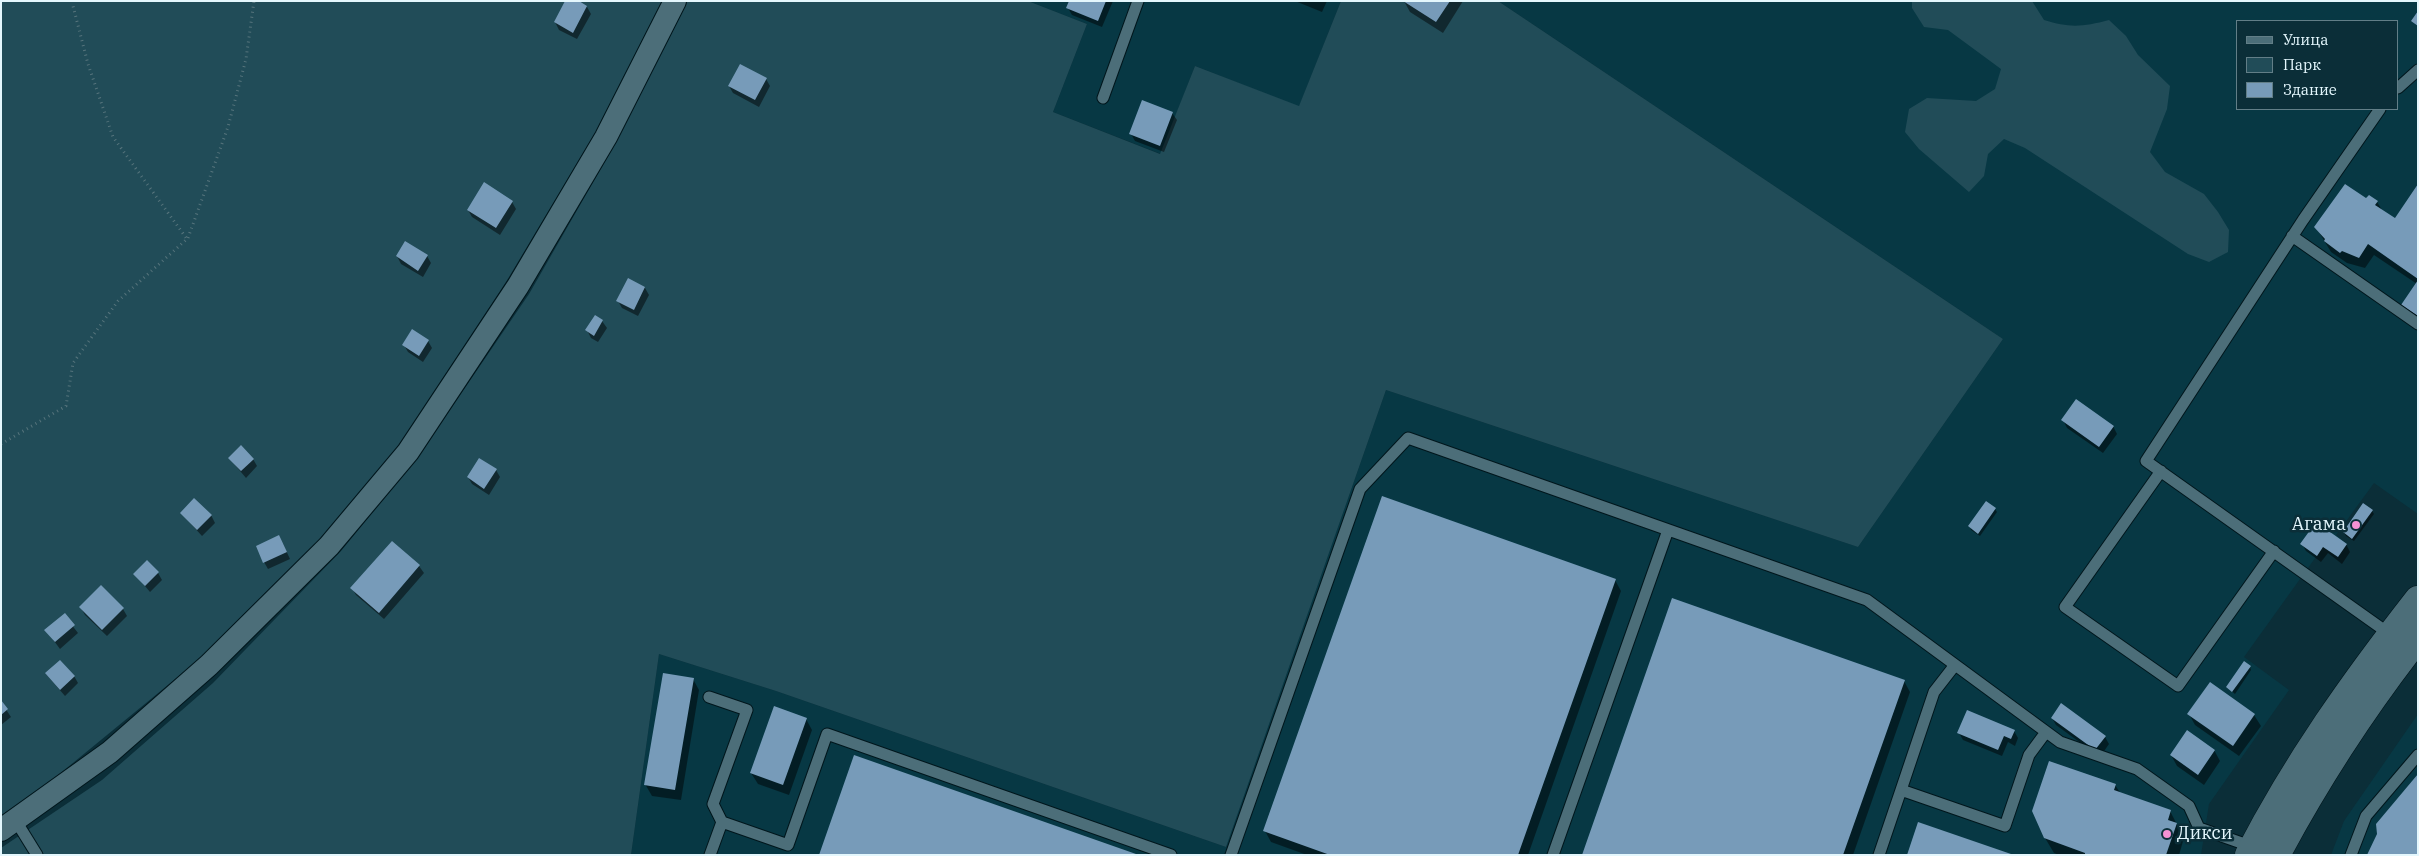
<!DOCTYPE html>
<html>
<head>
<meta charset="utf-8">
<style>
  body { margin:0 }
  #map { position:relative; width:2419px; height:856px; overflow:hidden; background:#0b2e38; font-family:"IBM Plex Serif",serif }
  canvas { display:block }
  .frame { position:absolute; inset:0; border:2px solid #e4f7fd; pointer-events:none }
  .legend { position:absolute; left:2236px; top:20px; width:162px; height:90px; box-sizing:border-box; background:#0b2e38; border:1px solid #627e87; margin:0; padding:6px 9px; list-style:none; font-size:15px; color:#e4f7fd }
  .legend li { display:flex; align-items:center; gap:10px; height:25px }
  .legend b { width:25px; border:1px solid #627e87 }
</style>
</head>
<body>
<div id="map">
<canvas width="2419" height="856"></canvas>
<div class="frame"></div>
<ul class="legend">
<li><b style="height:6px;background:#4c6e79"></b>Улица</li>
<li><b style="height:14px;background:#214c58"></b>Парк</li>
<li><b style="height:14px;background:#779bb9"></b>Здание</li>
</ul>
</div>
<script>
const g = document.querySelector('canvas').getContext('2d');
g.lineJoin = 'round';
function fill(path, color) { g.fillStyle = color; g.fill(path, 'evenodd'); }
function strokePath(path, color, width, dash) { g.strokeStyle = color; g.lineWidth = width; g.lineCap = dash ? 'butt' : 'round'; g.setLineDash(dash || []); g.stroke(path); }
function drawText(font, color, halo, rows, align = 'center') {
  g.font = font + ' "IBM Plex Serif",serif'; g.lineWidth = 5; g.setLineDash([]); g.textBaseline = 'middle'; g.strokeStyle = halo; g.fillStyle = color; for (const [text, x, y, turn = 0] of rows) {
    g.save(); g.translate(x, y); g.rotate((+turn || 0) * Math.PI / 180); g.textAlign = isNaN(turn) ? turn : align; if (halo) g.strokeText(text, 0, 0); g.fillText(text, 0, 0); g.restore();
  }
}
const built = new Path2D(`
  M1028,1H1341L1299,107L1195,66L1161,154L1053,112L1087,24Z
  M1498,1H2418V514L2374,483L2336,535L2347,544L2338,557L2323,547L2244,657L2289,690L2209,804L2201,855H631L659,654L776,691L1226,847L1386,390L1858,547L2003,339ZM2238,21H2398V109H2238Z
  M2418,714V855H2331L2344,821Z`);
const green = new Path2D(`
  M1,1H662L595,133L506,282L399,445L319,540L196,662L1,822Z
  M687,1H1028L1087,24L1053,112L1160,154L1195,66L1299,106L1341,1H1498L2003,339L1858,547L1386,390L1226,847L776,691L659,654L631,855H1V848L102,780L213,683L341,551L417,458L529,294L615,144Z
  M1912,1H2032L2044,20C2069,28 2083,27 2109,20L2126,36L2138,55L2170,86L2167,109L2150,152L2165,172L2204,194L2218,212L2229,230L2228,252L2209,262L2188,254L2025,148L2004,139L1988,154L1984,176L1969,192L1919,149L1905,132L1909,109L1927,98L1976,101L1995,89L2001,69L1948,30L1924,27L1912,8Z`);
const shadow = new Path2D(`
  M1070,1H1113L1102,27L1072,15L1068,8Z
  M1295,1H1327L1322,12Z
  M1404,1H1463L1443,33L1410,12Z
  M587,7L591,14L577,39L559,30L555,22Z
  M766,79L770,86L759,107L733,93L729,86Z
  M1172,113L1177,120L1164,152L1135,141L1131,134Z
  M2418,186V322L2409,316L2402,305L2417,284L2374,255L2365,268L2347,263L2331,252L2316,227L2367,200L2377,202L2382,210L2395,219Z
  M512,202L516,209L500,235L472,217L468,210Z
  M397,256H427L431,263L423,277L401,264Z
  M629,280L645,288L649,295L638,316L622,308L618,301Z
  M595,317L602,321L607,328L598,342L591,338L587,330Z
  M428,341L432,348L423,362L408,352L404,345Z
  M2063,420L2113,426L2117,434L2103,453L2067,428Z
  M230,459H253L257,466L246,478Z
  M496,470L500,477L489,495L472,484L468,477Z
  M1995,509L1997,512L1980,536L1971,530L1970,526Z
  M2372,511L2374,514L2354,541L2346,536L2344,532Z
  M181,513L211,515L215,523L202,536Z
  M392,542L419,566L424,573L384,619L356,595L352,588Z
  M283,544L290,559L268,569L264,562Z
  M2302,544H2346L2350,552L2342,564L2328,553L2321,562L2306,551Z
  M158,573L162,580L150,592L135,574Z
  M1615,580L1621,591L1528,855H1307L1271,842L1265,831Z
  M81,608L123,609L127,616L107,636L85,615Z
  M64,615L78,633L60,649L46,630Z
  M2250,667L2251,670L2235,694L2227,687Z
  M46,674L74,676L78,683L65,696Z
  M693,679L699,690L681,800L652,796L645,784Z
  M1904,681L1910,692L1853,855H1583Z
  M1,702L11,717L1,725Z
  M2189,714L2254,715L2261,726L2239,756L2195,725Z
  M2052,718L2105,737L2109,744L2100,757L2056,725Z
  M806,719L812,730L789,795L758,784L751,773Z
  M2014,731L2018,738L2015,746L2008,742L2002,756L1963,740L1959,733Z
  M2214,750L2220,761L2204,785L2177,766L2171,755Z
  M2115,785L2121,794L2170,811L2184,838L2179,855H2059L2054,853L2045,838Z`);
const building = new Path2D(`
  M565,1H579L587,6L573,33L554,22Z
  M1069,1H1106L1098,21L1066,8Z
  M1403,1H1450L1436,22Z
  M2418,11V26L2411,21Z
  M740,64L767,78L755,100L728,86Z
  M1142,100L1173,112L1160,146L1129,134Z
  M484,182L513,201L496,228L467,210Z
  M2345,184L2366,198L2369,195L2378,201L2375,205L2395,218L2418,184V279L2368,244L2359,258L2342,251L2340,253L2324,241L2325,239L2314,227Z
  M405,241L428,255L418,271L396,256Z
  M628,278L645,287L634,310L616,301Z
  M2418,280V316L2401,305Z
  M595,315L603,320L594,336L585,330Z
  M412,329L429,340L419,356L402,345Z
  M2076,399L2114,426L2099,447L2061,420Z
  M241,445L254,459L241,471L228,458Z
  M479,458L497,469L484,489L467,477Z
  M1382,496L1616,579L1518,855H1330L1263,831Z
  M194,498L212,515L197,530L180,513Z
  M1986,501L1996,508L1978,534L1968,526Z
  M2363,503L2373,510L2352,539L2343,532Z
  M2316,522L2347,544L2338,557L2323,547L2317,556L2300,544Z
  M279,535L287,552L263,563L256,546Z
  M392,541L420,565L379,613L350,588Z
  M147,560L159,572L145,586L133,574Z
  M101,585L124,608L102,630L79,607Z
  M1672,598L1905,680L1843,855H1582Z
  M65,613L75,625L55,642L44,630Z
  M60,660L75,676L60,690L45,673Z
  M2244,661L2251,666L2232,692L2226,687Z
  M663,673L694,678L675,790L644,785Z
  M2210,682L2255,714L2233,746L2187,714Z
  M1,700L8,709L1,715Z
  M2061,703L2106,736L2095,750L2051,718Z
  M774,706L807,718L783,785L750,773Z
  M1967,710L2015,730L2011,739L2004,736L1998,750L1957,733Z
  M2187,730L2215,750L2198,775L2170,755Z
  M854,755L1136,854V855H819Z
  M2049,761L2116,784L2114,790L2171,810L2168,820L2177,823L2166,855H2085V853L2044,838L2032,811Z
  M2418,774V855H2367L2377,834L2376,824Z
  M1918,822L2011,854V855H1907Z`);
const path = new Path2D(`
  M188,238L228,127L246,59L254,1
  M1,444L66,406L73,363L118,301L187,239L113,137L88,64L73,6`);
const service = new Path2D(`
  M2398,88L2418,70
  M1103,98L1138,1
  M2380,109L2303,220L2146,461L2391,635
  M2292,236L2418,324
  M2161,471L2065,607L2178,686L2274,551
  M709,697L747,710L713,804L722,822
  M1901,790L1934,692L1955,665
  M16,821L37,855
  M710,855L722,822L788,845L827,734L1171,855
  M1231,855L1360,489L1408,438L1867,600L2060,742L2137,769L2189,806L2199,828L2253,847
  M1553,855L1668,530
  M1879,855L1901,790L2005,826L2029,755L2046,732
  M2351,855L2366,816L2418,755`);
const minor = new Path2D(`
  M1,830L110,752L209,665L329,546L408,452L518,286L606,137L675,1`);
const secondary = new Path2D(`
  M2249,855C2297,762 2354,682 2418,600
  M2276,855C2317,778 2364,706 2418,637`);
const markers = [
  [2356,525,5,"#f491d3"],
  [2167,834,5,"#f491d3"]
];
const poiNames = [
  ["Агама",2346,525],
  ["Дикси",2177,834,"left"]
];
fill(built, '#073844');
fill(green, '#214c58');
fill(shadow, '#0007');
fill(building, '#779bb9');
strokePath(service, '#00161c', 13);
strokePath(minor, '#00161c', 24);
strokePath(secondary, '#00161c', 29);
strokePath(path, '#56747c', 3, [1, 4]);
strokePath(service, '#4c6e79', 11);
strokePath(minor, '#4c6e79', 22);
strokePath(secondary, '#4c6e79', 28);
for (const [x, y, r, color] of markers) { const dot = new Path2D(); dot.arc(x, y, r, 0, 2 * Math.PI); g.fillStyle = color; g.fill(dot); strokePath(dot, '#0b2e38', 2); }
drawText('18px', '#e4f7fd', '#0b2e38', poiNames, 'right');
</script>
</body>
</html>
